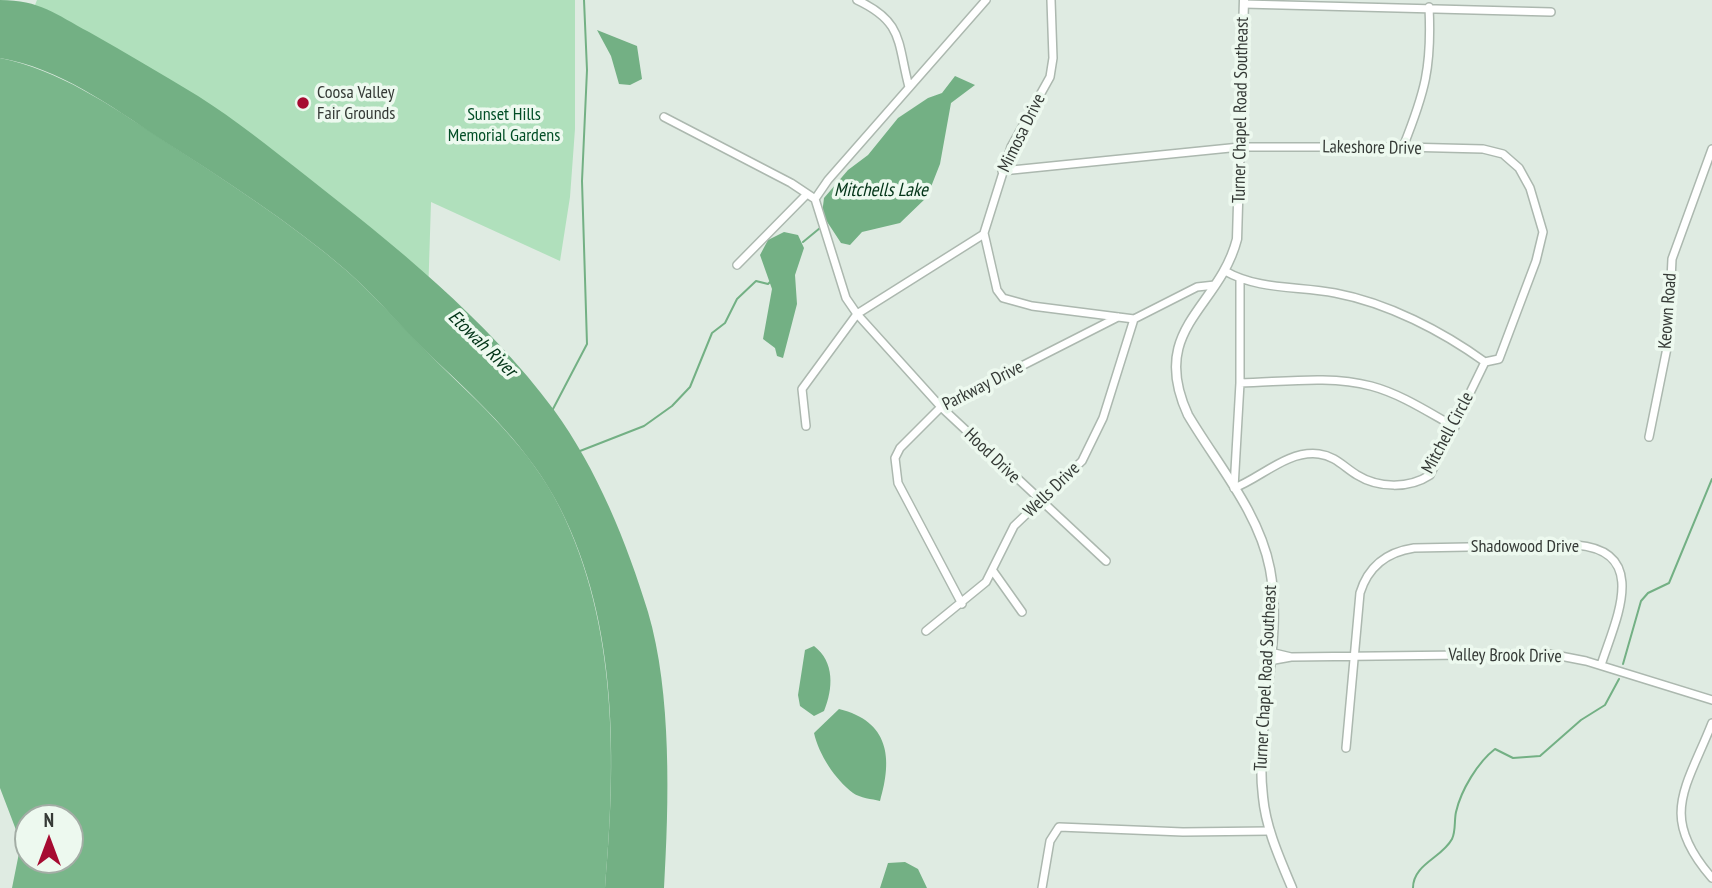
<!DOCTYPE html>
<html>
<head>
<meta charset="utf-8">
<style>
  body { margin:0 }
  #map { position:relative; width:1712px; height:888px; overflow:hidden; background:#dfebe2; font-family:"PT Sans Narrow",sans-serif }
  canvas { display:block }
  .north { position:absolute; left:14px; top:804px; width:70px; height:70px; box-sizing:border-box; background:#edf9ef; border:2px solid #a3ada5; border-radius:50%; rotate:0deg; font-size:19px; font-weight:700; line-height:28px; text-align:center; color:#353a36 }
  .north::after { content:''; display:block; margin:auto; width:24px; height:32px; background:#a60b31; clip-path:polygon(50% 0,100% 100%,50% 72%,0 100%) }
</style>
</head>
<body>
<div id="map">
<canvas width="1712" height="888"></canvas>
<div class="north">N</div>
</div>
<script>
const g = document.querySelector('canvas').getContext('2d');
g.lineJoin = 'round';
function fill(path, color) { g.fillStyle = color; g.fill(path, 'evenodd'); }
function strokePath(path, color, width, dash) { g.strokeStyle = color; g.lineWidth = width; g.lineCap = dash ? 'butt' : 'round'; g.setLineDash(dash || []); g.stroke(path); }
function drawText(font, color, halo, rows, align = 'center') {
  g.font = font + ' "PT Sans Narrow",sans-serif'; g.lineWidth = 7; g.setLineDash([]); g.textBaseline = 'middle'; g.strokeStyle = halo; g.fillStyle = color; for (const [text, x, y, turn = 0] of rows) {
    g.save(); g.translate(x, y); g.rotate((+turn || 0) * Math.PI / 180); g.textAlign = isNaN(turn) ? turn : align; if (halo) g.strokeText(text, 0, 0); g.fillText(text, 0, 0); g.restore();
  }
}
const green = new Path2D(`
  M37,0H575V129L570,197L560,261L431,202L428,297L31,15Z`);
const forest = new Path2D(`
  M0,58C59,70 110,105 160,138C223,179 289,221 347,271C377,298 405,330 434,359C480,404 531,449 560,508C618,625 616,762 605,888H12L21,843L0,788ZM28,818H70V860H28Z`);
const water = new Path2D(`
  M0,0C40,0 55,14 89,32C126,53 162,74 198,96C236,120 269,147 305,175C394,245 486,318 554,410C597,469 627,543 648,612C672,693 669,804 664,888H605C616,763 619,624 560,508C530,449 481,403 434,359C404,331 378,298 347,271C289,221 223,179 159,138C111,106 59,68 0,58Z
  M597,30L637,46L642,79L630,85L619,84L611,56Z
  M955,76L975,85L951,103L940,164L927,197L900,223L862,232L850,245L841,243L822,214L824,198L848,170L868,155L898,118L928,98L942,93Z
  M784,232L798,235L804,248L795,275L797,304L783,358L777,356L775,348L763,339L772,289L760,255L768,240Z
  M814,646C835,662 833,689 824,711L814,716L800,706L798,695L805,650Z
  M839,709C889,721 893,758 880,801C872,799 860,798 853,793C835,779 819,755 814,733Z
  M905,862L918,869L927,888H880L888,863Z`);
const stream = new Path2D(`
  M803,242L820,228
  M553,409L587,344L582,181L587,70L584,0
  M580,451L644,426L672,406L690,387L712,333L725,323L737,299L756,281L768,284L770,282
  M1623,664L1641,601L1648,593L1669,583L1712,479
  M1413,888C1413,864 1442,858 1452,839C1456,831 1454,821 1456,812C1461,790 1478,762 1495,749L1513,758L1540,756L1581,720L1605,705L1619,679`);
const minor = new Path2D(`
  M857,0C904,22 897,42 909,87
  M1051,0L1053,58L1050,77L1011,147L984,233L997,290L1003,298L1032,306L1134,319
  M1244,4L1551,12
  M664,117L791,183L815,199
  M1403,147C1425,92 1432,67 1429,7
  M1002,171L1240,147H1403L1483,149L1503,154L1519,168L1530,188L1543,232L1536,261L1499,359L1485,362
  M815,199L846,298L857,314L941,407L1106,561
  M815,199L828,180L986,0
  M737,265L807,194
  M1225,271C1258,290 1298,286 1335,293C1388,303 1442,331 1485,362
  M1240,280V383L1234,488C1261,478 1287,450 1319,454C1335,456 1344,467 1357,475C1378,488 1409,489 1430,475L1485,362
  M1134,319L1197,287L1215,285
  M1240,383C1283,382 1330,375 1371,386C1401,394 1428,412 1455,427
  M806,426L802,389L857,314L984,234
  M1649,437L1668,343L1672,259L1712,149
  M993,571L1022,612
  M962,604L898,483L895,458L900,448L941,407L1118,317
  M926,631L986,582L1014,526L1082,461L1103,418L1134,319
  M1270,652L1291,657
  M1269,661L1291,657L1550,654L1586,661L1712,700
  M1712,723C1686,789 1658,816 1712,878
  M1346,748L1360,593C1368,567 1387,552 1414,548L1576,545C1651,551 1615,621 1601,665
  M1042,888L1050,841L1059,827L1183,832L1270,831`);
const tertiary = new Path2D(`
  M1244,0L1237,239C1219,309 1148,328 1188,415C1217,464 1259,512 1270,569C1284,644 1254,722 1263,797C1266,829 1280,859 1292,888`);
const markers = [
  [303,103,7,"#a60b31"]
];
const poiNames = [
  ["Coosa Valley",317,93],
  ["Fair Grounds",317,114]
];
const streetNames = [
  ["Turner Chapel Road Southeast",1241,110,-89],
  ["Mimosa Drive",1022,133,-64],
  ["Lakeshore Drive",1372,148,1],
  ["Keown Road",1668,311,-86],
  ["Parkway Drive",983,386,-27],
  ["Mitchell Circle",1448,433,-62],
  ["Hood Drive",992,456,44],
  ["Wells Drive",1052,490,-44],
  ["Shadowood Drive",1525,547],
  ["Valley Brook Drive",1505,656,1],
  ["Turner Chapel Road Southeast",1266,678,-87]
];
const parkNames = [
  ["Sunset Hills",504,115],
  ["Memorial Gardens",504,136]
];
const waterNames = [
  ["Mitchells Lake",881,191],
  ["Etowah River",482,344,44]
];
fill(green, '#b0e0bc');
fill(forest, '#79b68a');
fill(water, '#73b084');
strokePath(stream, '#73b084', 2);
strokePath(minor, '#acb8af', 10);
strokePath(tertiary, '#acb8af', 11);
strokePath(minor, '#fff', 7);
strokePath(tertiary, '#fff', 8);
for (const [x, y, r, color] of markers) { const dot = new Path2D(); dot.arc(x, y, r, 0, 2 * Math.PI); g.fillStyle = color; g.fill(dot); strokePath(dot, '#edf9ef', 2.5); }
drawText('18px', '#353a36', '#edf9ef', poiNames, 'left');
drawText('18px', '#353a36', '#edf9ef', streetNames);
drawText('18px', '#024e26', '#edf9ef', parkNames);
drawText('italic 19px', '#023417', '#edf9ef', waterNames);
</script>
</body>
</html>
